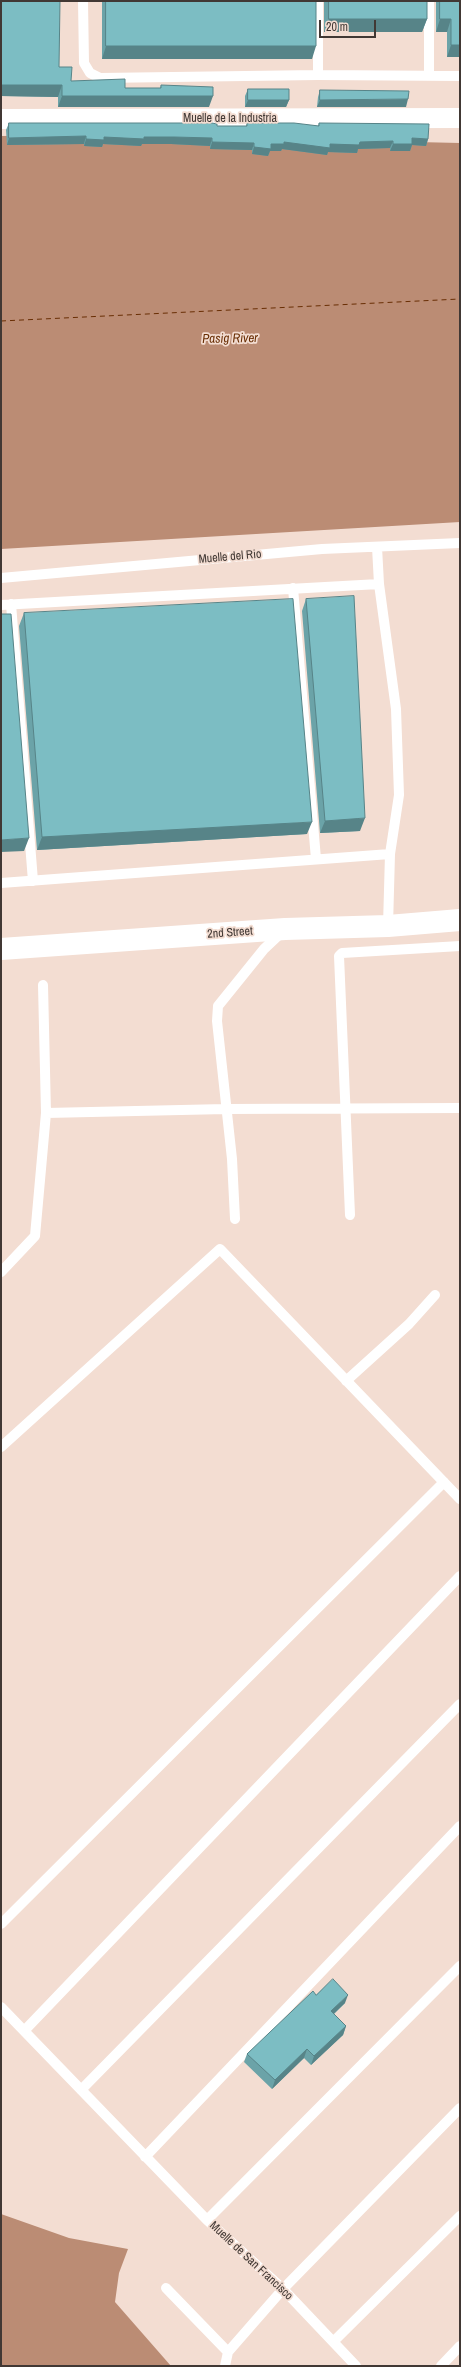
<!DOCTYPE html>
<html>
<head>
<meta charset="utf-8">
<style>
  body { margin:0 }
  #map { position:relative; width:461px; height:2367px; overflow:hidden; background:#f3ddd2; font-family:"Archivo Narrow",sans-serif }
  canvas { display:block }
  .frame { position:absolute; inset:0; border:2px solid #413834; pointer-events:none }
  .scale { position:absolute; left:319px; top:20px; width:57px; height:18px; box-sizing:border-box; border:2px solid #413834; border-top:0; padding-left:5px; font-size:12px; line-height:14px; white-space:nowrap; color:#413834; -webkit-text-stroke:3px #f3ddd2; paint-order:stroke }
</style>
</head>
<body>
<div id="map">
<canvas width="461" height="2367"></canvas>
<div class="frame"></div>
<div class="scale">20 m</div>
</div>
<script>
const g = document.querySelector('canvas').getContext('2d');
g.lineJoin = 'round';
function fill(path, color) { g.fillStyle = color; g.fill(path, 'evenodd'); }
function strokePath(path, color, width, dash) { g.strokeStyle = color; g.lineWidth = width; g.lineCap = dash ? 'butt' : 'round'; g.setLineDash(dash || []); g.stroke(path); }
function drawText(font, color, halo, rows, align = 'center') {
  g.font = font + ' "Archivo Narrow",sans-serif'; g.lineWidth = 3.5; g.setLineDash([]); g.textBaseline = 'middle'; g.strokeStyle = halo; g.fillStyle = color; for (const [text, x, y, turn = 0] of rows) {
    g.save(); g.translate(x, y); g.rotate((+turn || 0) * Math.PI / 180); g.textAlign = isNaN(turn) ? turn : align; if (halo) g.strokeText(text, 0, 0); g.fillText(text, 0, 0); g.restore();
  }
}
const water = new Path2D(`
  M110,135L460,143V522L1,549V136Z
  M1,2214L69,2238L128,2249L119,2273L115,2302L171,2366H1Z`);
const ferry = new Path2D(`
  M1,321L460,299`);
const service = new Path2D(`
  M83,1L84,63L90,73L100,78L318,75L460,76
  M318,75V1
  M429,76V1
  M377,547L379,584L396,709L399,795L390,854L388,926
  M1,578L322,549L460,543
  M293,588L316,859
  M11,604L33,881
  M1,605L379,584
  M1,883L390,854
  M43,985L46,1113
  M350,1215L339,956L342,953L460,946
  M235,1219L232,1159L217,1021L218,1006L264,949L282,932
  M1,1272L35,1236L46,1113L226,1109L460,1108
  M346,1381L409,1324L435,1295
  M1,1447L220,1249L460,1499
  M1,1924L444,1482
  M1,2007L207,2220L283,2289L356,2366
  M24,2031L460,1576
  M81,2090L460,1704
  M145,2157L460,1826
  M207,2220L460,1966
  M166,2288L228,2352
  M334,2341L460,2216
  M225,2366L228,2352L283,2289L460,2108
  M441,2366L460,2346`);
const minor = new Path2D(`
  M1,119L460,118`);
const tertiary = new Path2D(`
  M1,949L285,929L388,926L460,920`);
const wall = new Path2D(`
  M1,1L59,67L71,81L125,88H160L161,85L209,107H58V97L1,96Z
  M102,1H316L312,59H102Z
  M324,1H427V19L422,32H324Z
  M436,1H460V57H447V32H436Z
  M248,89L289,100L286,107H245V96Z
  M320,90L406,107H317L318,97Z
  M9,123L217,126H246L247,123L318,126L319,123L428,139L426,146L412,145L410,151H390V148L358,149L357,153L328,152L327,155L282,149L281,151H270L268,156L252,154V150L210,149V146L171,144H142L141,146L103,144L102,147L84,146V144L7,145L6,130Z
  M306,599L360,831L320,833L302,611Z
  M24,613L307,834L37,850L19,626Z
  M316,1995L345,2003L334,2014L346,2026L343,2035L311,2065L304,2058L272,2089L244,2062L247,2054Z`);
const shadedWall = new Path2D(`
  M329,19H427L422,32H324Z
  M440,19H451L447,32H436Z
  M451,45H460V57H447Z
  M106,46H316L312,59H102Z
  M1,85H62L58,97L1,96Z
  M62,96H213L209,107H58Z
  M408,99L406,107H317L320,100Z
  M248,100H289L286,107H245Z
  M86,136L84,144L7,145L9,138Z
  M104,137H174L212,138L210,146L171,144H142L141,146L103,144L102,147L84,146L86,139Z
  M412,138L428,139L426,146L412,145L410,151H390L393,144Z
  M393,141L390,148L358,149L357,153L328,152L327,155L282,149L281,151H270L268,156L252,154L254,147L271,144L284,142L330,144L360,142Z
  M212,142L254,143L252,150L210,149Z
  M365,818L360,831L320,833L325,821Z
  M312,822L307,834L37,850L42,837Z
  M29,838L24,851L1,852V840Z
  M348,1995L345,2003L328,2019L331,2011Z
  M346,2026L343,2035L311,2065L314,2056Z
  M307,2049L304,2058L272,2089L275,2080Z`);
const building = new Path2D(`
  M1,1H60L59,67H72L71,81L125,79V88H161V85L213,87V96H62V85H1Z
  M106,1H316V46H106Z
  M329,1H427V19H329Z
  M440,1H460V45H451V19H440Z
  M248,89H289V100H248Z
  M320,90L409,91L408,99L320,100Z
  M9,123H212L217,124V126H247V123H294L319,126V123L429,124L428,139L412,138V144H393V141L360,142L359,145L330,144V148L284,142V144H271V149L254,147V143L212,142V138L174,137H144V139L104,137V140L86,139V136L9,138Z
  M354,596L365,818L325,821L306,599Z
  M293,599L312,822L42,837L24,613Z
  M1,614H11L29,838L1,840Z
  M333,1979L348,1995L331,2011L346,2026L314,2056L307,2049L275,2080L247,2054L313,1991L316,1995Z`);
const streetNames = [
  ["Muelle de la Industria",230,119],
  ["Muelle del Rio",230,557,-5],
  ["2nd Street",230,933,-4],
  ["Muelle de San Francisco",251,2261,43]
];
const waterNames = [
  ["Pasig River",230,339,-1]
];
fill(water, '#bb8c74');
strokePath(ferry, '#692e04', 1, [5, 4]);
strokePath(service, '#fff', 10);
strokePath(minor, '#fff', 20);
strokePath(tertiary, '#fff', 22);
fill(wall, '#6ba3a8');
fill(shadedWall, '#578488');
fill(building, '#7cbdc3');
strokePath(building, '#578488', 1);
drawText('12px', '#413834', '#f3ddd2', streetNames);
drawText('italic 13px', '#692e04', '#f3ddd2', waterNames);
</script>
</body>
</html>
